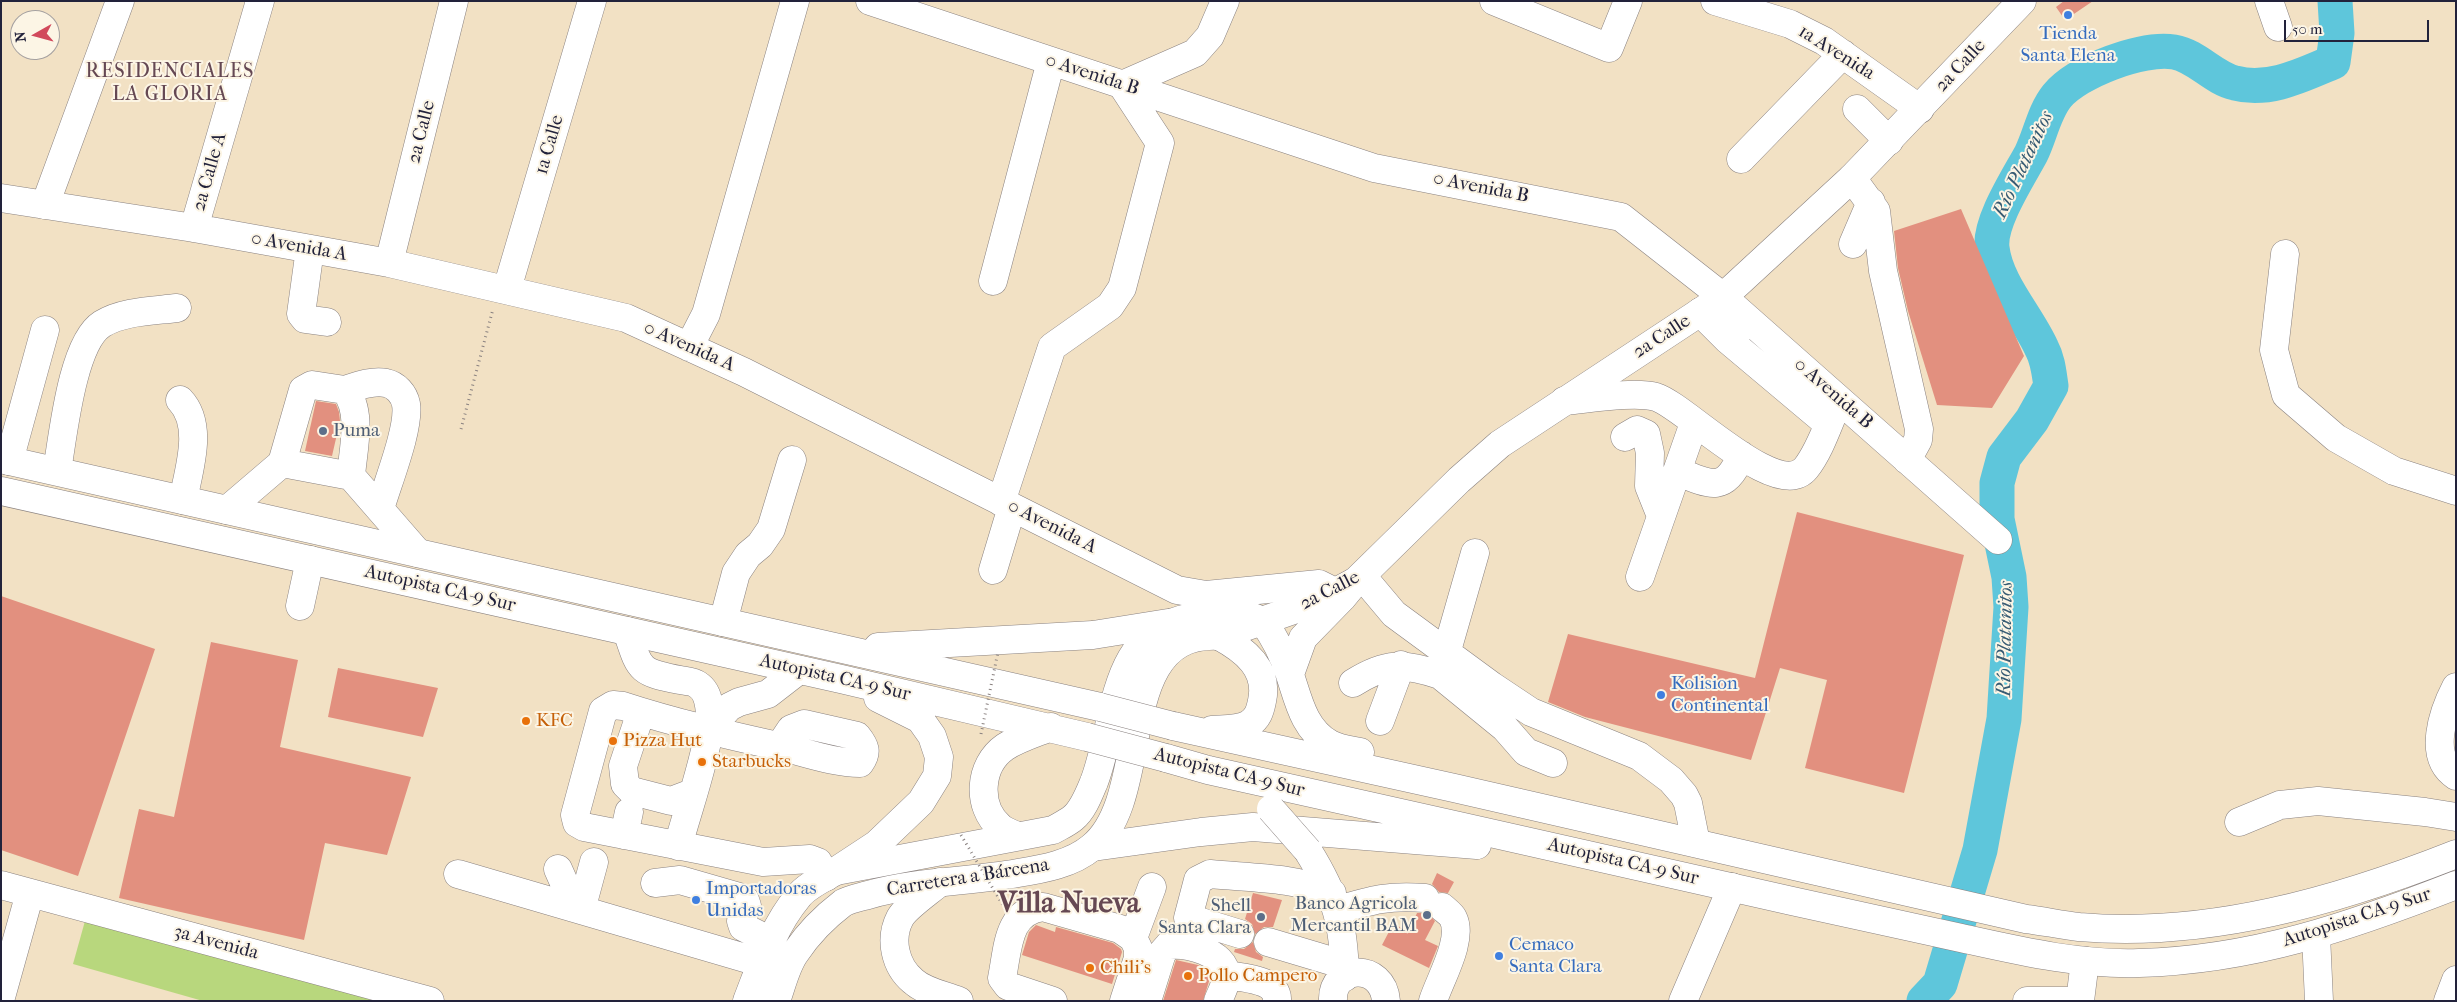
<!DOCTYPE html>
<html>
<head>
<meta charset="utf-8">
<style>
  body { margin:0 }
  #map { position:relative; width:2457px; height:1002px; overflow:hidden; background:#f2e1c4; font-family:"IM FELL French Canon",serif }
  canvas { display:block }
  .frame { position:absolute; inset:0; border:2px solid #22223b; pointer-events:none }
  .north { position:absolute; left:10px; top:10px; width:50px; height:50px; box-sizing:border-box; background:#fcf5e5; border:1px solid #a5a1a1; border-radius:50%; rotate:263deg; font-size:14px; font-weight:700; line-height:20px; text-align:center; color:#22223b }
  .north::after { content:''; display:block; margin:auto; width:18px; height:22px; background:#d1495b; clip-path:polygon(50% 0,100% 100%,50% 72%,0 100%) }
  .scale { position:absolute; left:2284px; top:20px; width:145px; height:22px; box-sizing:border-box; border:2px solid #22223b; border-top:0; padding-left:6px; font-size:15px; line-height:18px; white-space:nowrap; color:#22223b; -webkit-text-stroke:4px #fcf5e5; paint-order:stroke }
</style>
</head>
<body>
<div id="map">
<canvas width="2457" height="1002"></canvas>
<div class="frame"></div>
<div class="north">N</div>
<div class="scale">50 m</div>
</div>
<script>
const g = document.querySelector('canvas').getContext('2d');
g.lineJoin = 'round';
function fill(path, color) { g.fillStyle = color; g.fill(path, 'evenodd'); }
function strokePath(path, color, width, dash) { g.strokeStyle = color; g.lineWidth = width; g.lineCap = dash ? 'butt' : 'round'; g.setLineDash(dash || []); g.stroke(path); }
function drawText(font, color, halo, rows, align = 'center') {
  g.font = font + ' "IM FELL French Canon",serif'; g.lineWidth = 4; g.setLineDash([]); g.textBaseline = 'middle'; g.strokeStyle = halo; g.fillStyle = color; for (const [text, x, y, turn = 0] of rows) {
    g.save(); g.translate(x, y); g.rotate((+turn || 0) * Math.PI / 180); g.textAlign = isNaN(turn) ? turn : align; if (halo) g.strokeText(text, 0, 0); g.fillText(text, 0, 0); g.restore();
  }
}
const green = new Path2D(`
  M85,921L380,1001H203L73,964Z`);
const river = new Path2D(`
  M1924,1001L1940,984L1980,850L2004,719L2011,607L2009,577L1997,519V483L2004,457L2032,420L2051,386C2049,373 2048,360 2042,349C2028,317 1996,284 1992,248C1989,222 2018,178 2031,154C2040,136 2044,112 2057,96C2078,71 2142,47 2174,52C2197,56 2213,78 2235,83C2269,92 2302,75 2333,62L2337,33L2335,1`);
const building = new Path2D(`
  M2064,1H2093L2065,20L2056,7Z
  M1961,209L2024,356L1992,408L1937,405L1908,311L1898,268L1894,231Z
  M316,401L336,404L339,412L340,421L332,456L305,451Z
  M1797,512L1964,555L1904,793L1805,768L1827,680L1780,668L1751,760L1585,717L1548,702L1568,634L1755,678Z
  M1,596L155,649L78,876L1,850Z
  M211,642L298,660L280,747L411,777L387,855L325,843L304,940L119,898L139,809L174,817Z
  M338,668L438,688L423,737L328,717Z
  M1437,873L1454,882L1448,893L1439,892L1432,884Z
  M1253,893L1282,900L1273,927H1264L1255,934L1252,924L1245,919Z
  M1417,913H1428L1435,921L1425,940L1438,946L1429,968L1382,945L1393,924L1409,931Z
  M1036,925L1055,932L1056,927L1113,943L1121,949L1122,952L1112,984L1022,955L1029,932Z
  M1253,942L1256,952L1263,957L1262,961L1234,952L1235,949H1244Z
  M1176,960L1198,965L1210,974V978L1203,1001H1163Z`);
const path = new Path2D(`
  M461,429L493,309`);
const minor = new Path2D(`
  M870,1L1374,168L1621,217L1723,297L1998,540
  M1494,1L1609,48L1628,1
  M1715,1L1790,24L1824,41L1920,109
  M2269,1L2278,27
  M1857,109L1889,141
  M1741,159L1843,54
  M1852,178L1876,211L1883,271L1919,429L1918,440L1907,460
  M1,198L194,228L389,263L626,318L744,372L1177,590L1206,595L1319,584L1335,592
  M45,205L120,1
  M194,228L260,1
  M1853,244L1871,202
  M310,249L301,314L305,319L327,322
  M2285,254L2274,350L2286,395L2336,438L2394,471L2456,491
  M389,263L454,1
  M993,281L1051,61
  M507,289L592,1
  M1700,312L1728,340L1742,327
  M1728,340L1828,424
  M689,347L706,314L795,1
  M345,390C357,386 373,380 386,383C396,385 404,394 406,404C410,428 387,484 380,509
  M180,400C204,425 189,469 183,500
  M1564,401C1588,399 1634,391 1656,397C1685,406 1778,503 1806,468C1821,449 1829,421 1839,400
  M1625,437L1637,430L1646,434L1650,453L1649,486L1661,516
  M9,461L45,330
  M282,463L351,476L418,553
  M57,471C63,436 72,343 102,324C123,311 153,311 177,308
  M1677,471C1709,485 1726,494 1741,455
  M1001,502L1052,347L1110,306L1122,288L1160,143L1122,85L1195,53L1210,36L1225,1
  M227,510L282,463L303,390L312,385L345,390C363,412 353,449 351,476
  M1475,553L1440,675L1505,728L1526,752L1553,763
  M993,570L1012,507
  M1362,576L1394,614L1492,686L1531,712L1639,756L1671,780L1684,795L1688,803L1696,843
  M1640,577L1694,423
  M300,606L310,560
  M723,622L736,573L748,555L760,545L771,529L792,460
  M627,631C640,670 638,672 680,680C685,681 693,681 698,685C711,693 711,717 709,731C703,768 688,809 678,846
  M1353,683C1386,662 1404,663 1440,675
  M2456,687C2443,712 2427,757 2456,776
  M641,712L623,766L625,784L632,791L671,801L692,793
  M1380,721L1401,665
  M709,730L729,707L739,702L768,694L799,670
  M779,747L791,729L804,724L857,736C865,746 868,752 860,763C834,763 807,753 782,747C728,735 675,723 623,706L613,705L603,711L575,815L577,823L584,827L763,862L810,859L818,862L826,877
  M2239,822L2280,805L2318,801L2425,812L2456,817
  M624,835L629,812
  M558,869L566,887V905
  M458,874L762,963
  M940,882C930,891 906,907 900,918C889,939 895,966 913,981C925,992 944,995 959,1001
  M655,883L680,880L739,897L745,900L747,906L741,921L743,927L771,941
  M1,885L430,1001
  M581,910L594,862
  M1338,910C1372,900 1389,895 1425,898
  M1240,934L1188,918L1198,880L1210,874C1251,878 1294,877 1332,893
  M2316,935L2319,1001
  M1133,938L1152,887
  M1268,942L1345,965
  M1227,975C1242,978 1279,979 1277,1001
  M1,997L30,893
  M1053,1001L1008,986L1002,978C1008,949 1007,911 1043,907L1120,929L1133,938L1138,948V958L1124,1001
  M1147,1001L1162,953L1169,945C1187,943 1225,952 1226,975C1227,983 1221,993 1218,1001
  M1333,1001C1331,964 1383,962 1386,1001
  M1433,1001C1440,979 1464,939 1453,918C1451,914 1445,910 1442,907
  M1683,1001L1732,887
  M2027,1001H2080
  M2080,1001L2085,961
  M2448,1001L2456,980`);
const major = new Path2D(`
  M747,1001C761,965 773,927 798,897C806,886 824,878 836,871L1053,830C1060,826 1067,823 1073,818C1083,810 1089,794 1094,782C1118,719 1109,632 1192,617C1223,611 1233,608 1263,621
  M776,1001C782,985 786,965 796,952C808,934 826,916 843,903C850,899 861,897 868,895C917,881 968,882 1018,873C1043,869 1072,864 1092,847C1155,796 1110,630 1219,636L1319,601L1356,581L1459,480L1500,444L1723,297L1852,178L2022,1`);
const highway = new Path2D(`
  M1,459L1100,707
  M1,491L841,679L1087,737
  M1263,621C1274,637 1283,653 1289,672C1298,698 1303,729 1330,744C1339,749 1350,750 1360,752
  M878,647L1093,635L1168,623
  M1290,674L1303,638L1342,598L1356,581
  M1173,726L1454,788L2026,919C2043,921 2061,925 2079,927C2208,938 2337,901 2456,854
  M1212,730C1223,729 1239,730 1249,724C1258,718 1260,711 1262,701C1269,669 1245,650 1219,636
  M1166,758L1208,770C1403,813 1597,857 1792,901C1848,913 1905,926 1961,938C2020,951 2079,965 2139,963C2253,960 2351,926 2456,885
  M1017,836C1011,833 1004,831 1000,827C976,806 979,765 1005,747C1019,738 1036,733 1051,727
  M1093,847L1201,832L1253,827L1477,845
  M1308,851C1336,896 1344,924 1345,977
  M836,871L877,844L921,802L937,776L939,757L932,736L920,719L878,698`);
const pathBridge = new Path2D(`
  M981,734L998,652
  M961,835L1007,912`);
const highwayBridge = new Path2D(`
  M1100,707L1173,726
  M1087,737L1166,758
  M1271,809L1308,851`);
const markers = [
  [2068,15,5,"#3f7fe0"],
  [323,431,5,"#5c6f8a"],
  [1661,695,5,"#3f7fe0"],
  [526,721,5,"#e8710a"],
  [613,741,5,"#e8710a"],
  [702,762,5,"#e8710a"],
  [696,900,5,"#3f7fe0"],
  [1427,915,5,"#5c6f8a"],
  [1261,917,5,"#5c6f8a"],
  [1499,956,5,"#3f7fe0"],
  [1090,968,5,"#e8710a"],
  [1188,976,5,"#e8710a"]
];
const shopNames = [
  ["Tienda",2068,34,"center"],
  ["Santa Elena",2068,56,"center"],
  ["Kolision",1671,684],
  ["Continental",1671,706],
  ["Importadoras",706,889],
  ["Unidas",706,911],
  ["Cemaco",1509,945],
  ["Santa Clara",1509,967]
];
const streetNames = [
  ["1a Avenida",1836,53,32],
  ["2a Calle",1961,66,-47],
  ["0 Avenida B",1092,75,18],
  ["2a Calle",422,132,-76],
  ["1a Calle",550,145,-74],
  ["2a Calle A",210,172,-74],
  ["0 Avenida B",1481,188,11],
  ["0 Avenida A",299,247,10],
  ["2a Calle",1662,337,-33],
  ["0 Avenida A",689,347,24],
  ["0 Avenida B",1833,394,41],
  ["0 Avenida A",1052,527,27],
  ["Autopista CA-9 Sur",440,589,13],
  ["2a Calle",1330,591,-27],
  ["Autopista CA-9 Sur",835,678,13],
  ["Autopista CA-9 Sur",1229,773,14],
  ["Autopista CA-9 Sur",1623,862,13],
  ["Carretera a Bárcena",968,878,-9],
  ["Autopista CA-9 Sur",2357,918,-18],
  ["3a Avenida",216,943,15]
];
const serviceNames = [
  ["Puma",333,431,"left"],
  ["Banco Agricola",1417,904],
  ["Mercantil BAM",1417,926],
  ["Shell",1251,906],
  ["Santa Clara",1251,928]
];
const foodNames = [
  ["KFC",536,721],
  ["Pizza Hut",623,741],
  ["Starbucks",712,762],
  ["Chili's",1100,968],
  ["Pollo Campero",1198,976]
];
const neighbourhoodNames = [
  ["RESIDENCIALES",170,72],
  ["LA GLORIA",170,95]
];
const waterNames = [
  ["Río Platanitos",2024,165,-65],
  ["Río Platanitos",2006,639,-89]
];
const townNames = [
  ["Villa Nueva",1069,905]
];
fill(green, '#b8d77d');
strokePath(river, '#5ec6db', 35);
fill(building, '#e2907f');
strokePath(minor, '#8a8280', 29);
strokePath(major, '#8a8280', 29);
strokePath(highway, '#8a8280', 29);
strokePath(path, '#8a8280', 3, [1, 4]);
strokePath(minor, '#fff', 28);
strokePath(major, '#fff', 28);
strokePath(highway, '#fff', 28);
strokePath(highwayBridge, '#8a8280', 29, []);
strokePath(pathBridge, '#8a8280', 3, [1, 4]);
strokePath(highwayBridge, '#fff', 28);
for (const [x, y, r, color] of markers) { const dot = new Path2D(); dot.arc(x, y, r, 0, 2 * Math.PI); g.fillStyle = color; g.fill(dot); strokePath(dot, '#fcf5e5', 2); }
drawText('19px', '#366cbe', '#fcf5e5', shopNames, 'left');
drawText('19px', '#22223b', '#fcf5e5', streetNames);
drawText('19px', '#4e5e75', '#fcf5e5', serviceNames, 'right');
drawText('19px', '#c56008', '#fcf5e5', foodNames, 'left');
g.letterSpacing = '1px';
drawText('20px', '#654853', '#fcf5e5', neighbourhoodNames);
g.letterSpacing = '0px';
drawText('italic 20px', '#375b73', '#fcf5e5', waterNames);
drawText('bold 29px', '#654853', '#fcf5e5', townNames);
</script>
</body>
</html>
